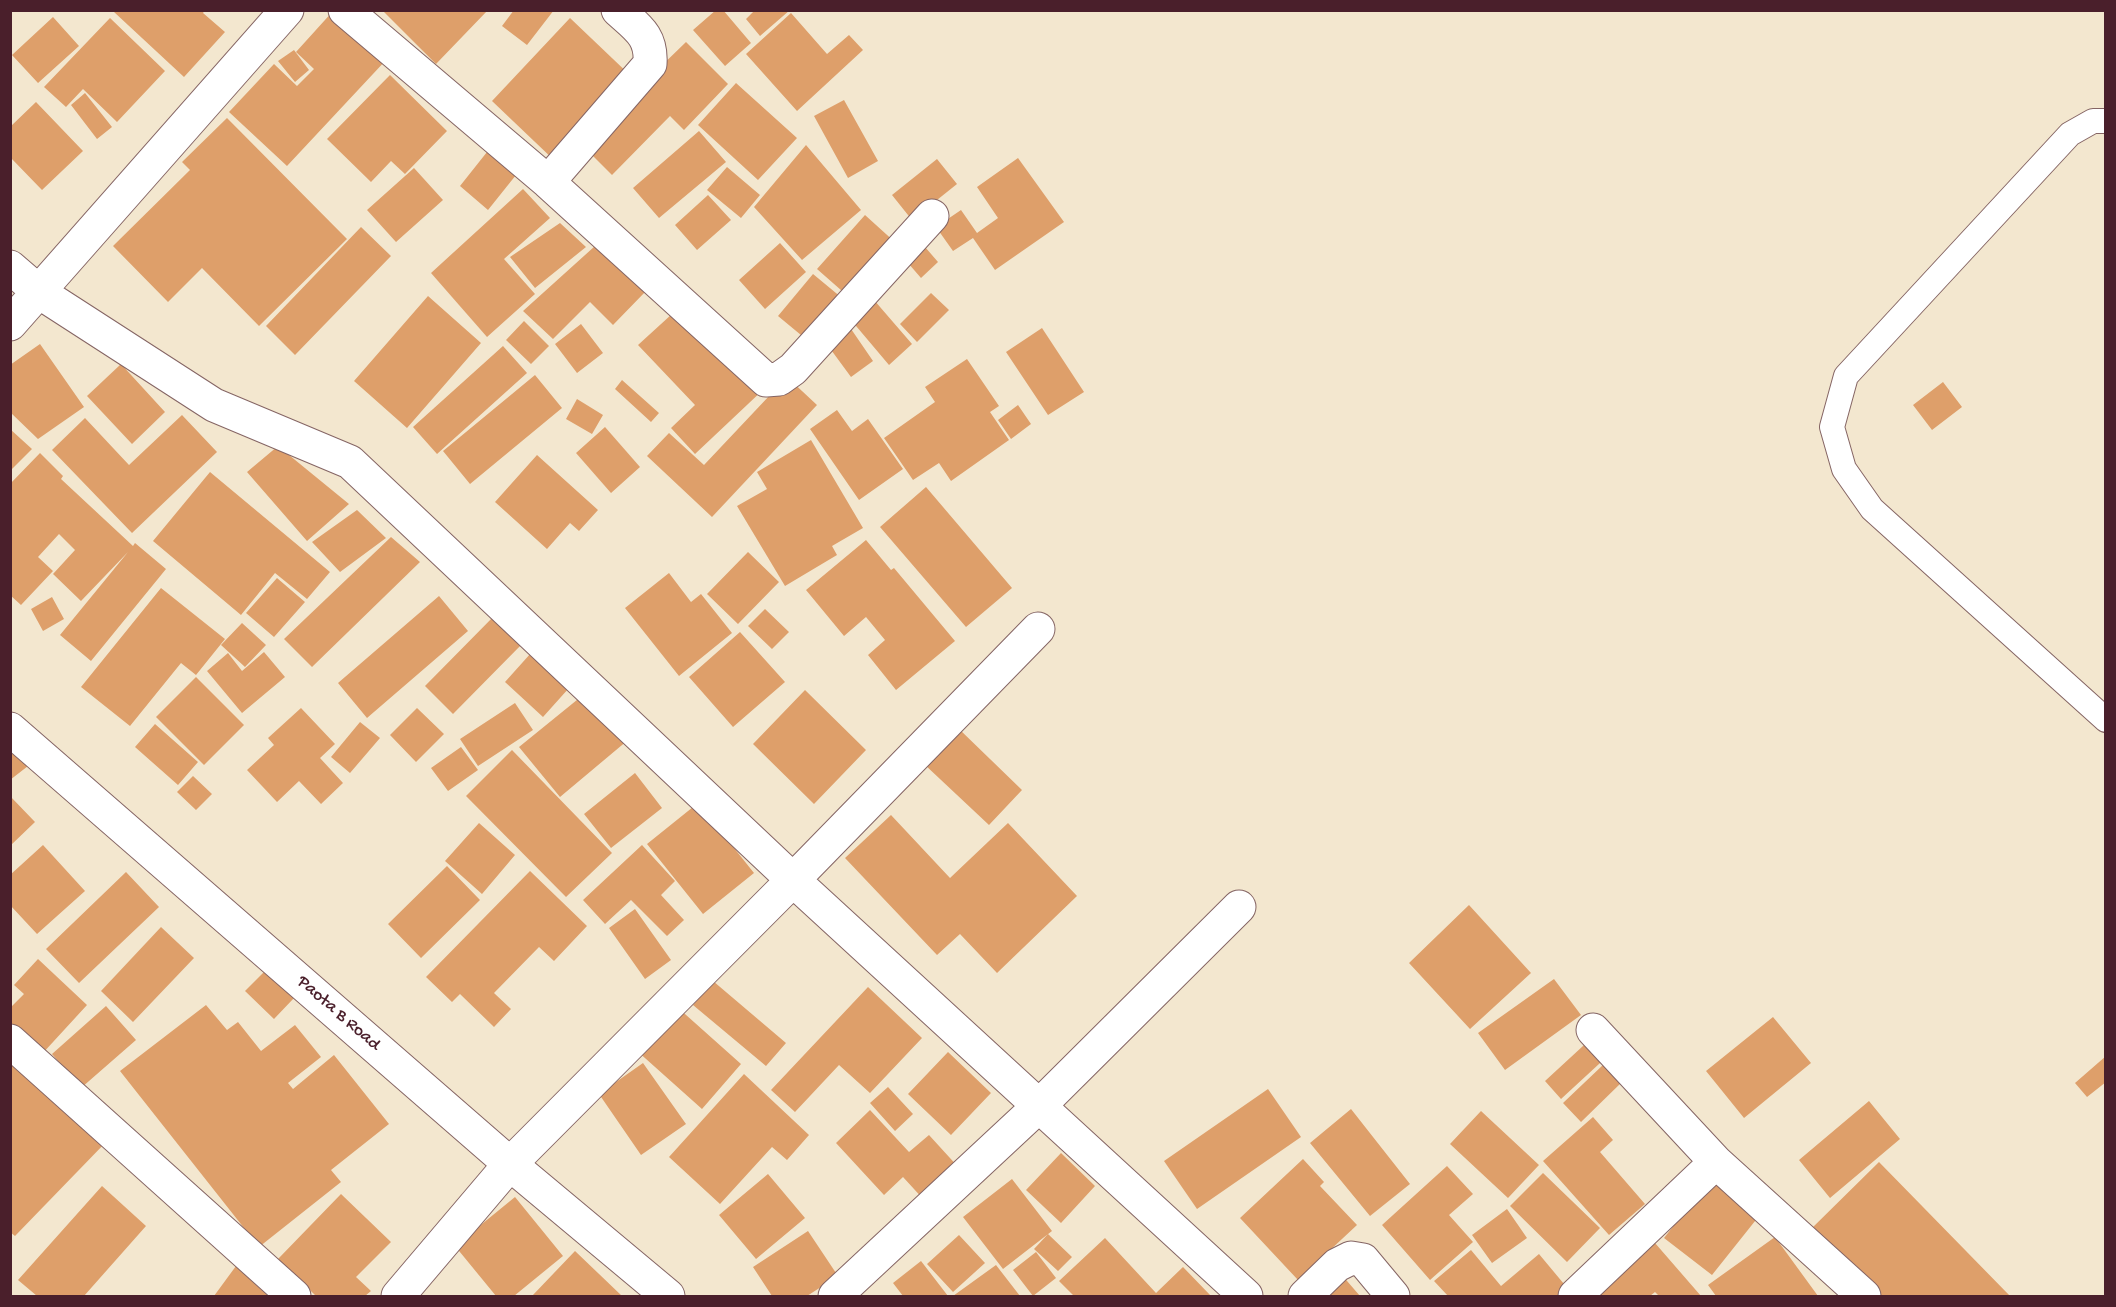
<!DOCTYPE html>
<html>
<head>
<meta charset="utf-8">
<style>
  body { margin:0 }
  #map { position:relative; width:2116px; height:1307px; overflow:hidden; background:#f3e7cf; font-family:"Gochi Hand",sans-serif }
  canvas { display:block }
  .frame { position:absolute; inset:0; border:12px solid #4a1f2b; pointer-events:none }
</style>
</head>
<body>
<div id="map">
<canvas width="2116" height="1307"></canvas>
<div class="frame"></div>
</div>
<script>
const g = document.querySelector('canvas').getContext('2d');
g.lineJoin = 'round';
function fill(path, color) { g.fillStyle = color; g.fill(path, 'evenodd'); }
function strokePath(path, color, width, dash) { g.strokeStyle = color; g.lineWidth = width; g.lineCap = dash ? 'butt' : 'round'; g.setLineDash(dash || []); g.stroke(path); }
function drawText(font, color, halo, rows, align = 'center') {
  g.font = font + ' "Gochi Hand",sans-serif'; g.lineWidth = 4.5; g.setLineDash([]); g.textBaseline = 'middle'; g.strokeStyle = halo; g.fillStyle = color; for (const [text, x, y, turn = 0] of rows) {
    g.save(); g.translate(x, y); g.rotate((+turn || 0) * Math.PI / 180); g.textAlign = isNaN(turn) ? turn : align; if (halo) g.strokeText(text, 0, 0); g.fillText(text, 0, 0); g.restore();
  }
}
const building = new Path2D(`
  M115,10H205L203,13L225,32L184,77L114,12Z
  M334,10L387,59L287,166L229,112L274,64L297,86L314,69L296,52Z
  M382,10H488L436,64Z
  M514,10H554L527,45L502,26Z
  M716,10H723L751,43L725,66L693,30Z
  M755,10H790L760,36L746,19Z
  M791,13L827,54L849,35L863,50L797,111L746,54Z
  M53,17L79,46L38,83L12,55Z
  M110,18L165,71L117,122L83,89L66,107L44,87Z
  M570,18L634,79L556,162L492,101Z
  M686,42L728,84L684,130L670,116L612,175L581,144Z
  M294,50L309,70L295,82L278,61Z
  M390,75L447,131L405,174L391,161L371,182L327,139Z
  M736,83L797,138L758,180L698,125Z
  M85,93L112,127L97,139L71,105Z
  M844,100L878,161L848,178L814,116Z
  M36,102L83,151L42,190L10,157V127Z
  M227,118L347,239L259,326L202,268L168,302L113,246L190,170L182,162Z
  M699,131L726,162L659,218L633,188Z
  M806,145L861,210L802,260L754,207Z
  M487,152L516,175L488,210L460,186Z
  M1018,158L1064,222L995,270L973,238L953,251L936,227L961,210L977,233L998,218L977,187Z
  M937,159L957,184L912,220L892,195Z
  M727,167L760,195L741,218L707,190Z
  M414,168L443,200L396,242L367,210Z
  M523,189L550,218L504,259L535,294L487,337L431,273Z
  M708,195L731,220L697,250L675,225Z
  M865,215L897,244L850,298L817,269Z
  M560,223L586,247L535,288L510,257Z
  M361,227L391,256L295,355L266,326Z
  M919,240L938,262L921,278L902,256Z
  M780,243L806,272L765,309L739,280Z
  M595,246L646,291L613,325L590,302L553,339L523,311Z
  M813,274L842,298L807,340L778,316Z
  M931,293L949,310L917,342L900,324Z
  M428,296L481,343L407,428L354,381Z
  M874,300L912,344L889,365L851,320Z
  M672,314L765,388L695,454L671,428L695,405L638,345Z
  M524,321L549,346L531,364L506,340Z
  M581,324L603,353L577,373L555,344Z
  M849,326L873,361L851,377L826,343Z
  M1042,328L1084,392L1048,415L1006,352Z
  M40,344L84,407L38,439L10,412V365Z
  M503,346L527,373L437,454L413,427Z
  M967,359L999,406L990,412L1009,440L951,481L939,463L913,480L884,438L935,402L925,387Z
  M121,364L165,412L132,444L87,396Z
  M535,375L562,408L470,484L443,451Z
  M787,377L817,405L712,517L647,456L669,433L704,465Z
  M622,380L659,413L651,422L615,389Z
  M1943,382L1962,407L1932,430L1913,405Z
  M577,399L603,415L592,434L566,419Z
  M1018,405L1031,424L1011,439L998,420Z
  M837,410L852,431L868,419L903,469L859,500L810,429Z
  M182,415L217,452L132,533L52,450L85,418L129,465Z
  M605,427L640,467L611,493L576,453Z
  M10,429L32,449L10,471Z
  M811,440L863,528L832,546L837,555L785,586L737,506L767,489L757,472Z
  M278,446L349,504L307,541L247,472Z
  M40,453L63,476L61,479L133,546L135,543L166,569L91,661L60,635L128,552L81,601L53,574L75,550L59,534L38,557L53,571L21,605L10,595V484Z
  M537,455L598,510L579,531L570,523L547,549L495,502Z
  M210,472L330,572L307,599L275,573L241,615L153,541Z
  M926,487L1012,588L966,627L880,527Z
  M357,510L386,538L340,572L312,542Z
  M391,537L420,562L312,667L284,639Z
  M866,540L891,570L894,568L955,641L896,690L868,655L885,640L866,617L844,636L806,590Z
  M748,552L779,582L738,624L707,594Z
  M669,573L691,602L701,594L732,633L679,676L625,608Z
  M277,578L305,602L274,637L246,613Z
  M161,588L225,639L196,675L181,663L130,726L81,687Z
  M439,596L468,631L367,718L338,683Z
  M52,597L64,619L43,631L31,609Z
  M765,609L789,632L772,649L748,626Z
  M497,613L525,641L453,714L425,686Z
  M242,623L266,645L245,667L221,645Z
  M740,632L785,682L733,727L689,677Z
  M264,652L285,677L242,713L207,671L228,653L242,671Z
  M531,653L569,688L543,717L505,682Z
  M196,677L244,725L204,765L156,717Z
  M805,690L866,750L814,804L753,744Z
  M588,691L628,740L560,797L519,747Z
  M515,703L533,730L478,766L460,739Z
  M301,708L335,744L320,758L343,783L321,804L299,781L277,802L247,770L274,745L268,738Z
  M417,708L444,734L416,762L390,735Z
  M360,722L380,738L350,773L331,757Z
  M155,724L198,762L178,785L135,747Z
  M958,728L1022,790L989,825L924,764Z
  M10,745L28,766L10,780Z
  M461,747L478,770L448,791L431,768Z
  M512,750L612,853L566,897L466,796Z
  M635,773L662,808L611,848L584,814Z
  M193,776L212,794L196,810L177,792Z
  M10,796L35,822L10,846Z
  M698,803L754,873L703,914L647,844Z
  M891,815L950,878L1008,823L1077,896L997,973L960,934L937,955L845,858Z
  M479,823L515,855L482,894L445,861Z
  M43,845L85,891L37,934L10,905V875Z
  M642,845L675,881L661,895L684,920L667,936L631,900L605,924L583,900Z
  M447,866L480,900L421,958L388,924Z
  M530,871L587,926L554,961L539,947L494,993L511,1009L494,1027L460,994L452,1002L426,977Z
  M126,872L159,907L79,983L46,949Z
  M1469,905L1531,973L1470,1029L1409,963Z
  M635,909L671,960L645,979L609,928Z
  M161,927L194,958L133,1022L101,991Z
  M38,959L87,1005L42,1054L10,1025V1008L24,994L14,985Z
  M266,970L294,998L274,1019L245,991Z
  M1554,979L1581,1015L1505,1070L1478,1033Z
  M713,981L786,1043L766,1066L693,1005Z
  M868,987L922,1038L870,1093L839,1065L795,1112L771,1090Z
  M206,1005L227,1030L238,1022L261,1051L295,1025L321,1057L288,1083L293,1089L334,1055L389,1124L331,1170L341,1182L259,1247L120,1071Z
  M106,1006L136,1040L81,1088L52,1054Z
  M676,1006L741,1064L702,1109L636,1050Z
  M1773,1017L1811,1063L1744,1118L1706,1071Z
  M1596,1034L1612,1052L1561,1099L1545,1081Z
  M948,1052L991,1093L951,1135L908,1094Z
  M2106,1056V1082L2087,1097L2075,1083Z
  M10,1062L108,1140L15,1236L10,1232Z
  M643,1063L686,1124L641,1155L599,1094Z
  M1604,1064L1622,1082L1581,1122L1563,1103Z
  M744,1074L809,1135L787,1160L772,1147L720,1204L669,1157Z
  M888,1087L913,1114L895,1131L870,1103Z
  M1268,1089L1301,1137L1197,1209L1164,1161Z
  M1869,1101L1900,1139L1830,1198L1799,1160Z
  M1351,1109L1410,1184L1370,1216L1310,1143Z
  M870,1110L909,1152L929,1135L960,1169L925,1201L903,1177L884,1195L836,1143Z
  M1481,1111L1539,1165L1508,1198L1450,1144Z
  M1593,1117L1613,1140L1600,1152L1645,1204L1609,1235L1543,1161Z
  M1061,1153L1095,1186L1061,1223L1026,1190Z
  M1303,1159L1324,1182L1320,1186L1357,1225L1298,1280L1240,1218Z
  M1879,1162L2010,1296H1881L1844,1260L1810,1230Z
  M1447,1166L1473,1194L1449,1215L1473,1242L1430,1280L1382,1225Z
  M1543,1173L1600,1228L1567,1262L1510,1206Z
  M1715,1173L1763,1211L1712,1275L1664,1238Z
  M768,1174L805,1218L756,1259L719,1215Z
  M1012,1179L1052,1231L1003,1269L963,1217Z
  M102,1186L146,1226L84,1296H37L18,1280Z
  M341,1194L391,1242L356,1277L371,1291L365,1296H316L278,1259Z
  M515,1197L563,1256L514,1296H496L455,1246Z
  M1507,1209L1527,1238L1492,1263L1472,1235Z
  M808,1231L838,1276L807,1296H772L753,1267Z
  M1048,1234L1072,1257L1058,1271L1034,1249Z
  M959,1235L985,1263L953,1292L927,1264Z
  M1775,1237L1818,1296H1716L1708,1285Z
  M1105,1238L1156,1293L1183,1267L1211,1296H1074L1059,1281Z
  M1655,1243L1701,1296H1659L1655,1292L1650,1296H1593Z
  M1471,1250L1501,1286L1539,1254L1569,1290L1561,1296H1448L1434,1281Z
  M575,1251L622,1296H532Z
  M1036,1252L1056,1278L1033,1296L1013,1270Z
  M921,1261L948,1296H903L893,1283Z
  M996,1265L1020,1296H953Z
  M236,1266L268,1296H214Z
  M1341,1274L1360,1296H1314Z`);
const lane = new Path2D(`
  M2106,121H2093L2070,134L1846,376L1832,427L1844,469L1872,509L2106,720`);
const street = new Path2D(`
  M345,10L548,182L766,380L779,379L793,369L932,216
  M548,182L650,64C652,36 638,28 618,10
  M10,267L39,292L214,405L350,462L793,880L510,1164L398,1296
  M10,324L287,10
  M1038,629L793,880L1246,1296
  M1593,1030L1716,1162L1864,1296
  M10,1041L294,1296
  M835,1296L1039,1106L1239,907
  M1305,1296L1337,1265L1351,1258L1363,1260L1393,1296
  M1575,1296L1716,1162`);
const secondary = new Path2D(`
  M10,729L510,1164L668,1296`);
const streetNames = [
  ["Paota B Road",338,1014,41]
];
fill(building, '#de9f6a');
strokePath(lane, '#856564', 26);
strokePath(street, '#856564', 35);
strokePath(secondary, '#856564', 35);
strokePath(lane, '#fff', 24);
strokePath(street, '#fff', 33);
strokePath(secondary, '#fff', 33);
drawText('18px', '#4a1f2b', '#fff', streetNames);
</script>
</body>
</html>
